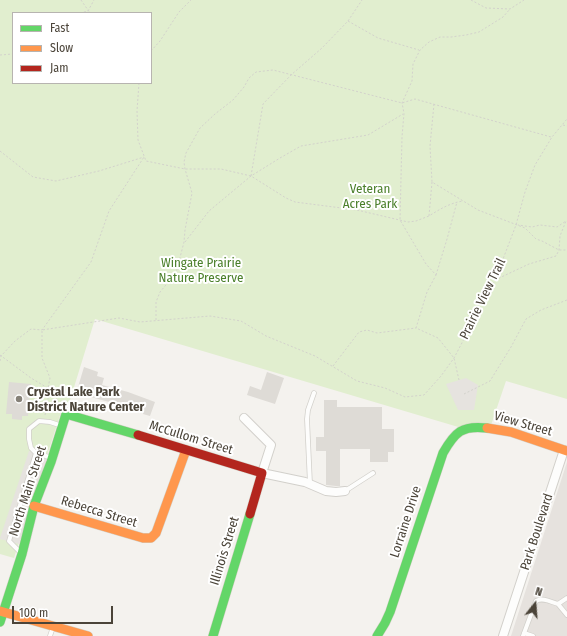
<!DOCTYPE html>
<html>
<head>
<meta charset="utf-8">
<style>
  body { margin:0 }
  #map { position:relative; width:567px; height:636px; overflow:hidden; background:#f4f2ee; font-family:"Fira Sans Condensed",sans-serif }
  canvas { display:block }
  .legend { position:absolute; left:12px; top:12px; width:140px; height:72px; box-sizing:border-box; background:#fff; border:1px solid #b7b4b0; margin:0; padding:5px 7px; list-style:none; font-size:12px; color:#4b4439 }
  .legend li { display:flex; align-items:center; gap:8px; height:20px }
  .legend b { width:20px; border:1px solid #b7b4b0 }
  .north { position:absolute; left:515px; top:584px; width:40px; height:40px; -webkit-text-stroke:3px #fff; paint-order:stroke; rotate:17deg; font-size:11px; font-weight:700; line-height:16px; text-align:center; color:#4b4439 }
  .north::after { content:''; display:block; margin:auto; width:14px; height:18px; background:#4b4439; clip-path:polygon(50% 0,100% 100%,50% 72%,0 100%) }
  .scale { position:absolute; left:12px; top:606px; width:101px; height:18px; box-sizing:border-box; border:2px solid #4b4439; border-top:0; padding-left:5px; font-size:12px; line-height:14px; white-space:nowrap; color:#4b4439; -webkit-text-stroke:3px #fff; paint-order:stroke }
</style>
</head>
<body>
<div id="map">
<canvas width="567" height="636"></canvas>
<ul class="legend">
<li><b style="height:5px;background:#63d668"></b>Fast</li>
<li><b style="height:5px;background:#ff974d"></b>Slow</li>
<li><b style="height:5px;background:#b3261e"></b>Jam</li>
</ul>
<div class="north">N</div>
<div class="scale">100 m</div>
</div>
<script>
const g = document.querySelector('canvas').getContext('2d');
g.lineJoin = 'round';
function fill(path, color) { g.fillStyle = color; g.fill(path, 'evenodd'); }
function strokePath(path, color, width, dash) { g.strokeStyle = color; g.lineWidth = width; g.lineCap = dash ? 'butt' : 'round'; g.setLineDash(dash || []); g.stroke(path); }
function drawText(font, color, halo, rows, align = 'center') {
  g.font = font + ' "Fira Sans Condensed",sans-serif'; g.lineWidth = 4; g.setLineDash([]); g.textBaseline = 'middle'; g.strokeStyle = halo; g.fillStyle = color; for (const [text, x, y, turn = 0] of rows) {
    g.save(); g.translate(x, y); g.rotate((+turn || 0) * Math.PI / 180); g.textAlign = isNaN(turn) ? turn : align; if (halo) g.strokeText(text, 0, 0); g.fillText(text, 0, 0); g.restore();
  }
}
const industrial = new Path2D(`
  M567,462V636H511Z`);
const green = new Path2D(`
  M0,0H567V399L506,381L490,428L465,429L95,319L67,410L62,409L14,558L0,554ZM13,13H151V83H13Z`);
const parking = new Path2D(`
  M466,378L478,385L474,410H458L446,384Z
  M29,451L48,457L19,544L0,539V538Z`);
const building = new Path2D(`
  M84,367L98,372L97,376L104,378L102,385L128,392L155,402L150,416L143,414L144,410L125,404L124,406L87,396L89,390L78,387Z
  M267,372L284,378L275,404L247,395L250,386L261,390Z
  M9,382L31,384L28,416H22V420L12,419V414H6Z
  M324,400H337V407H382V429H394V452H388V462H370V449H340V486H336L326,485V451H316V437H324Z`);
const path = new Path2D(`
  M81,0L90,13
  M471,0L486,8L510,9L524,0
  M80,13L88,11L94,0
  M348,21L378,38L419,50
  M151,51L160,41L179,12L191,0
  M0,55L13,54
  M139,83L137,111L138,140L146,161L185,169H221L251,176L286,198L295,202L357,210L408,222L416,221L429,216
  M434,104L430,146L432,182L478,210L525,228L536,239L542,241L559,250H567
  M563,125L567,126
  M0,151L33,177L56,181L99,171L144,157
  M251,176L263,104L291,75L322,48L348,21L362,0
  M432,182L429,216C440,209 450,203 463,201
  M185,242L209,211L251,176L280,158L301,146L368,135L403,114
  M436,275L447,239L457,202
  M495,280L529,264L556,256L559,250L560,236L566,221L557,227L540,225L532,227L518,225
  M156,320V302L160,292L176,273L184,242L185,230L192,193L185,169L184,162L186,153L200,128L215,114L233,100L244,87L249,78L256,72L273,70L402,103L415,99L551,137
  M0,355L31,378L51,390L62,407
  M0,361L1,356L15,341L31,329L42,330L91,262L109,211L144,157
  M333,366L359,332L367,330L377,333L416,328
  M459,380L454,358L438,338L416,328L427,292L436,275L426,264L400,220L402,137L404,113L402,103L412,81L413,64L420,50L429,42L440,37H451L466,35L479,32L503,17L510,9
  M464,394L490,381L511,347L526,319L541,310L567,300
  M45,415L46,411L48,400V388L50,378L42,358V330L119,318L140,322L210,316L241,321L266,336L315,356L357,381L385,388L405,397L424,395L441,376L454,358L495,280L516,225L525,192L535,165L552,137L567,119`);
const lane = new Path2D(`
  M36,453L52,458
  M310,484L307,419L308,410L314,393
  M345,491L373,473
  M20,552L9,541L36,453L31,448L29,439V429L39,421L50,422L62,426
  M567,598L558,604L567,615
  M524,633L533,636
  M50,636L53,627
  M523,636L536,601C543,597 551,602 558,604`);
const street = new Path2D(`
  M244,418L271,445L262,473L305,482L326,491L336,492L345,491
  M503,636L564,450`);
const fast = new Path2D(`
  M0,622L22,554L34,506L51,462L66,414L138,435
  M213,636L250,514
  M377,636L385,623L390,612L443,453C455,432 462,425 487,428`);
const slow = new Path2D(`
  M487,428L511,432L567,451
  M34,506L143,538H151L156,533L186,450
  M0,611L88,636`);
const jam = new Path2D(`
  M138,435L262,473L250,514`);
const markers = [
  [19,399,4,"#868178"]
];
const parkNames = [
  ["Veteran",370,189],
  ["Acres Park",370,204],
  ["Wingate Prairie",201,263],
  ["Nature Preserve",201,278]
];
const streetNames = [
  ["Prairie View Trail",483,299,-64],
  ["View Street",523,424,16],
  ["McCullom Street",191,438,17],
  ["North Main Street",28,491,-72],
  ["Rebecca Street",99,512,17],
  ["Lorraine Drive",406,522,-72],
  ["Park Boulevard",537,532,-72],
  ["Illinois Street",225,551,-73]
];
const poiNames = [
  ["Crystal Lake Park",27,392],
  ["District Nature Center",27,407]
];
fill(industrial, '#e6e2de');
fill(green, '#e1eecf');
fill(parking, '#e6e3df');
fill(building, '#dedbd6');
strokePath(lane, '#d2d0cb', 5.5);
strokePath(street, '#d2d0cb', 10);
strokePath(fast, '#d3cfc5', 10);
strokePath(slow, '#d3cfc5', 10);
strokePath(jam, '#d3cfc5', 10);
strokePath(path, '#d3d2cc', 1, [2, 2]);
strokePath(lane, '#fdfdfc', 4);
strokePath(street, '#fdfdfc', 8);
strokePath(fast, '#63d668', 9);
strokePath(slow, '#ff974d', 9);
strokePath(jam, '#b3261e', 9);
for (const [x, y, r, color] of markers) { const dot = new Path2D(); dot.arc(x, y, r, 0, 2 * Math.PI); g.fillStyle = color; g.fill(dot); strokePath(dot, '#fff', 1.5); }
drawText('13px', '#4a7f2a', '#fff', parkNames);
drawText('13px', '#4b4439', '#fff', streetNames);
drawText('bold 13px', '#4b4439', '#fff', poiNames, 'left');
</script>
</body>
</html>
